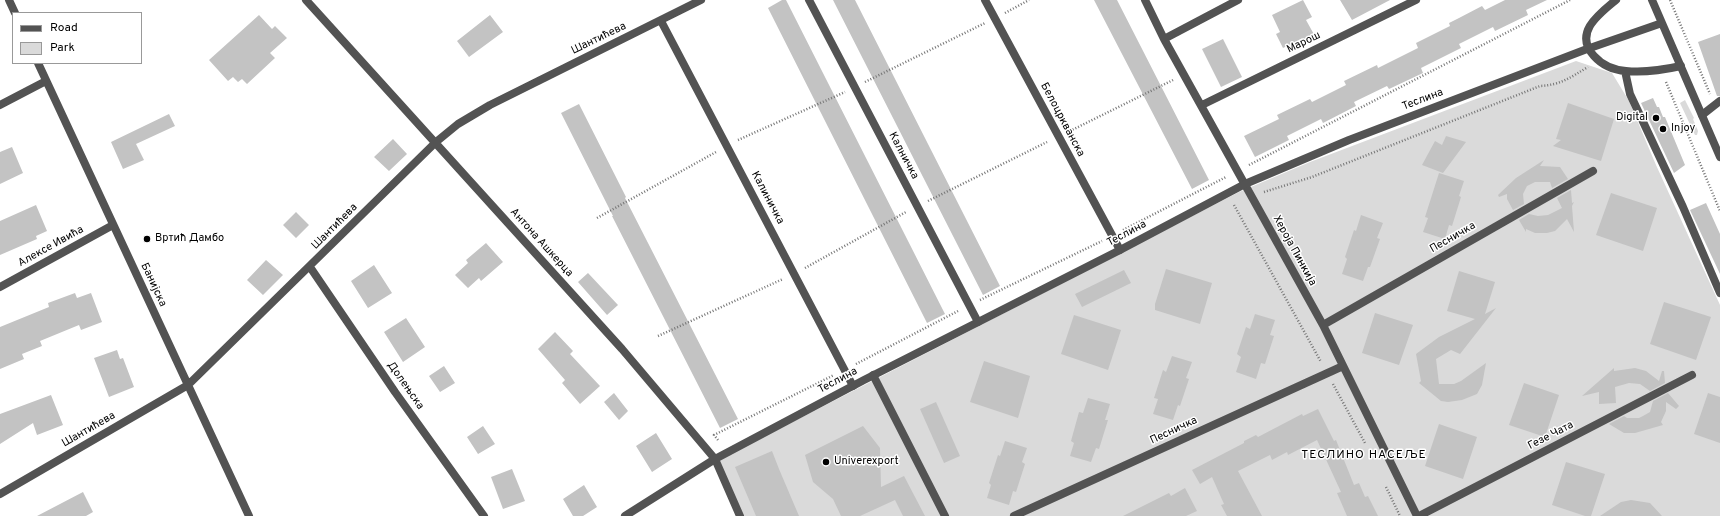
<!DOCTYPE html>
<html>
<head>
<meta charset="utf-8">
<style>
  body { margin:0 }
  #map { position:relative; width:1720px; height:516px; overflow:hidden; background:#fff; font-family:Overpass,sans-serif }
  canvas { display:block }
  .legend { position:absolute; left:12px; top:12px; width:130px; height:52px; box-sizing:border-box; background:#fff; border:1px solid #999; margin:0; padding:5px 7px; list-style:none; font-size:12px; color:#000 }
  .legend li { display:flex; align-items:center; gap:8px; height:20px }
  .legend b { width:20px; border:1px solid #999 }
</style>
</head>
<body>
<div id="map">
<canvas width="1720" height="516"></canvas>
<ul class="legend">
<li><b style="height:5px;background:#535353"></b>Road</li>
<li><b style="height:11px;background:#dadada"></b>Park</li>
</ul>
</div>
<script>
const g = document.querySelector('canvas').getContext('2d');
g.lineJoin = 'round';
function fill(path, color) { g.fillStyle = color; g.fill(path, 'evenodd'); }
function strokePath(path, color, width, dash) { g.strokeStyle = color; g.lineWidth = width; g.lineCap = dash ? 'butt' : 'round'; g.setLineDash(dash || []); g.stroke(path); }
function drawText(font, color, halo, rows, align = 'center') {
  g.font = font + ' Overpass,sans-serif'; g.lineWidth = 3; g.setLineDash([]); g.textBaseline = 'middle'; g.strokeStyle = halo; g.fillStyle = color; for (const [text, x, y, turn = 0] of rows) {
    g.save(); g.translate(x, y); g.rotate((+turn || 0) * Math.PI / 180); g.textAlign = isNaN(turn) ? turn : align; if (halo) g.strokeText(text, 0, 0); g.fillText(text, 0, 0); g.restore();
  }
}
const green = new Path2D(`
  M1576,61L1612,73L1629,101L1656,165L1720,305V516H743L719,460L1239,192L1310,162Z
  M1685,100L1694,118L1693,119L1698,131L1697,135H1695L1680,103Z`);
const building = new Path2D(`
  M782,0H786L945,314L927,323L768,8Z
  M833,0H855L1000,286L983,295Z
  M1094,0H1117L1209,180L1192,189Z
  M1303,0L1312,17L1306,20L1316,38L1303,44L1301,39L1283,48L1276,34L1280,32L1272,15Z
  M1340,0H1390L1352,20Z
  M1505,0H1547L1526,10L1528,15L1495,31L1493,27L1459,44L1461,48L1421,68L1423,73L1389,89L1387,86L1354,102L1356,106L1323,123L1321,119L1287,136L1289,140L1255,157L1244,136L1279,119L1277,115L1310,99L1312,102L1346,85L1344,81L1377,65L1378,68L1418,48L1416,43L1450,26L1449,23L1459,18L1482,6L1485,10Z
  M259,15L272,29L275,26L287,38L270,53L275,58L247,84L242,79L238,82L233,77L228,81L209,60Z
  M490,15L503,32L469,57L457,41Z
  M1720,34V96H1717L1698,42Z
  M1223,39L1242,77L1221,87L1202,49Z
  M1653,98L1657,107H1659L1663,117H1665L1685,165L1674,173L1641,103Z
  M1568,103L1614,119L1601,161L1553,146L1561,140L1556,139Z
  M579,104L626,197L625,198L738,419L720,428L612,216H613L561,113Z
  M169,114L175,126L136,144L144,160L123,169L111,142Z
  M1446,136L1466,142L1443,173L1422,165L1435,141L1442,145Z
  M393,139L407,154L389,171L374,157Z
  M12,147L23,173L0,184V152Z
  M1544,160L1540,166L1560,167L1568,179L1552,188L1550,182H1535L1527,186L1523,194L1524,204L1513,210L1507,199V194L1499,197L1498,195L1516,178Z
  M1439,173L1464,181L1459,196L1461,197L1452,226L1449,225L1445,239L1423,232L1428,218L1425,217Z
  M1571,190L1572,203L1574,202L1572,206L1574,232L1567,219L1555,231L1547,233H1535L1526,229V232L1519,220L1529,214L1538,216L1548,215L1562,208L1557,198Z
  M1611,193L1657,208L1643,251L1596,235Z
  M1706,203L1720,234V274L1690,210Z
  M36,205L47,231L36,236L37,239L0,255V221Z
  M296,212L309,225L296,238L283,225Z
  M1361,215L1383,223L1377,238L1380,239L1370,267H1368L1363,281L1342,274L1347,259L1345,257L1354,230L1356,231Z
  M486,243L503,262L481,281L479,278L468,288L455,275L468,263L466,260Z
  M266,260L283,275L263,295L247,280Z
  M374,265L392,293L368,308L351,281Z
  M1166,269L1212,283L1200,324L1155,310V304Z
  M1124,270L1131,283L1082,307L1075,294Z
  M1459,271L1495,282L1485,314L1496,308L1460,354L1451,350L1436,359L1439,384H1454L1461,381L1486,363L1482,385L1477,394L1462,400L1448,402L1441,401L1419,383L1421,381L1416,354L1439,337L1475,319L1447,311Z
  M588,273L618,305L607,315L578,282Z
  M75,293L77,298L91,293L102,322L81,330L79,325L40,341L42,346L22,354L24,359L0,369V327L49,307L48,303Z
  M1664,302L1711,317L1696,360L1650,344Z
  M1375,313L1413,325L1399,365L1362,353Z
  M1255,314L1275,320L1270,335L1274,336L1265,364L1261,363L1256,379L1236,372L1241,357L1237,354L1246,327L1250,329Z
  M1074,315L1121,330L1108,370L1061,354Z
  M406,318L425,347L403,362L384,332Z
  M555,332L573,351L570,354L600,386L580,404L562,383L565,380L538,349Z
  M117,350L120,359L123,358L134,387L109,397L94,358Z
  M1172,356L1192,362L1186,378L1189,379L1180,406L1178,405L1173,420L1153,414L1158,399L1154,398L1163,370L1166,372Z
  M984,361L1030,376L1018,418L970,402Z
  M444,366L455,383L440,392L429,376Z
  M1614,368V371L1635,368L1646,371L1659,381L1662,371H1664L1665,383L1650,391L1640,384L1629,383L1615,387L1616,403L1599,404V392L1582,396Z
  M1524,383L1559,395L1545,437L1509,425Z
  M614,393L628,411L619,420L604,402Z
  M1668,393L1679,406L1676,409L1666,402V411L1661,422L1663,425L1635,433H1624L1609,424L1624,416L1627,418H1639L1643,416L1650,412L1653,401Z
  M1708,393L1720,397V443L1694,434Z
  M51,395L63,425L37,435L33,423L0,444V414Z
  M1088,398L1110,404L1105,420H1108L1099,449L1096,448L1091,462L1070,456L1074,443L1071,441L1079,412L1083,413Z
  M936,402L960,456L944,463L920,409Z
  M1318,409L1334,441L1336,440L1354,485L1359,483L1365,497L1368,496L1378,516H1347L1337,493L1341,492L1317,440L1288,455L1287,452L1272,460L1270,455L1238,471L1262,516H1227L1221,505L1224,504L1212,477L1200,484L1192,470L1244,443V441L1256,435L1258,437L1302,414L1303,416Z
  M1439,424L1477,437L1463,479L1425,466Z
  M483,426L495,444L478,454L467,437Z
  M863,426L880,448L881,487L904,476L925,516H903L895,500L860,516H841L833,499L813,482L805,455Z
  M656,433L672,459L652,472L636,446Z
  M1005,441L1027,448L1022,462L1025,464L1016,492L1013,491L1009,505L987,498L991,485L989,483L998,455L1000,456Z
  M772,451L779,469L799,516H756L735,467Z
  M1566,462L1605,474L1591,516H1585L1552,505Z
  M512,469L525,501L503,509L491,477Z
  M584,485L597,507L583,516H573L563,499Z
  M1185,488L1197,511L1186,516H1123L1169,493L1171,496Z
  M83,492L93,512L86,516H37Z
  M1631,500L1650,503L1662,516H1600L1621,502Z`);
const path = new Path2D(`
  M1670,0L1710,94
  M1005,13L1029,0
  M865,82L985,23
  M1666,82L1720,211
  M1070,131L1173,80
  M738,140L845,92
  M1249,165L1570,0
  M1264,192L1312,177L1540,86C1561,85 1571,77 1588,67
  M928,201L1047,142
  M1234,205L1321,362
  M597,218L716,152
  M1123,230L1226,177
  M805,268L906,212
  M980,300L1102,241
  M658,336L783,279
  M856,364L958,311
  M1333,384L1365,443
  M718,440L714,435L834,375
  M1386,487L1400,516`);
const service = new Path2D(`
  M1616,0C1599,14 1573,33 1594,56C1602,65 1614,70 1626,71C1645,73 1663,70 1681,66
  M1625,71L1630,94L1683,207L1720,293`);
const minor = new Path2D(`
  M9,0L15,13
  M306,0L622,349L715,459L740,516
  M809,0L978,322
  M985,0L1120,250
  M1145,0L1164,39L1323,325L1417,516
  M661,21L853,386
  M1164,39L1238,0
  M38,63L249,516
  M0,105L46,81
  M1202,105L1416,0
  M1702,115L1720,101
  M310,267L395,392L484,516
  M0,287L113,225
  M1323,325L1593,171
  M873,375L945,516
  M0,494L188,385L436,142L458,124L490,105L701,0
  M1014,516L1343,366
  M1419,516L1692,375`);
const tertiary = new Path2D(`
  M1652,0L1720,157
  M625,516L715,459L864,380L1120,250L1245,184L1349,140L1587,49L1662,23`);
const markers = [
  [1656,118,4,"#000"],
  [1663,129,4,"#000"],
  [147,239,4,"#000"],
  [826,462,4,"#000"]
];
const streetNames = [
  ["Шантићева",599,39,-26],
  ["Марош",1304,43,-26],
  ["Теслина",1423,100,-21],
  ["Белоцркванска",1062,120,62],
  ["Калничка",903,156,62],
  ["Калиничка",767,198,62],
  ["Шантићева",335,227,-45],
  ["Теслина",1127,234,-28],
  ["Песничка",1453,238,-30],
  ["Антона Ашкерца",541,243,48],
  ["Алексе Ивића",51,247,-29],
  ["Хероја Пинкија",1294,251,61],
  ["Банијска",153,285,65],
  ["Теслина",838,381,-28],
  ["Долењска",405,386,55],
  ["Шантићева",89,430,-30],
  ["Песничка",1174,431,-25],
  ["Гезе Чата",1551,436,-27]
];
const poiNames = [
  ["Digital",1648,118,"right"],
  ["Injoy",1671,129],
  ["Вртић Дамбо",155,239],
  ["Univerexport",834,462]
];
const neighbourhoodNames = [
  ["ТЕСЛИНО НАСЕЉЕ",1364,456]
];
fill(green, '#dadada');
fill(building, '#c3c3c3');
strokePath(path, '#757575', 2.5, [1, 2]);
strokePath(service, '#535353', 8);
strokePath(minor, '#535353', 8);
strokePath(tertiary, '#535353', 8);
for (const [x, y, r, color] of markers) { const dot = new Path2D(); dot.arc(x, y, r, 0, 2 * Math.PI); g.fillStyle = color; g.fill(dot); strokePath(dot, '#fff', 1.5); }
drawText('11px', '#000', '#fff', streetNames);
drawText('11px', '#000', '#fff', poiNames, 'left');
g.letterSpacing = '1px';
drawText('12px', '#000', '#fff', neighbourhoodNames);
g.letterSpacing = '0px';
</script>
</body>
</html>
